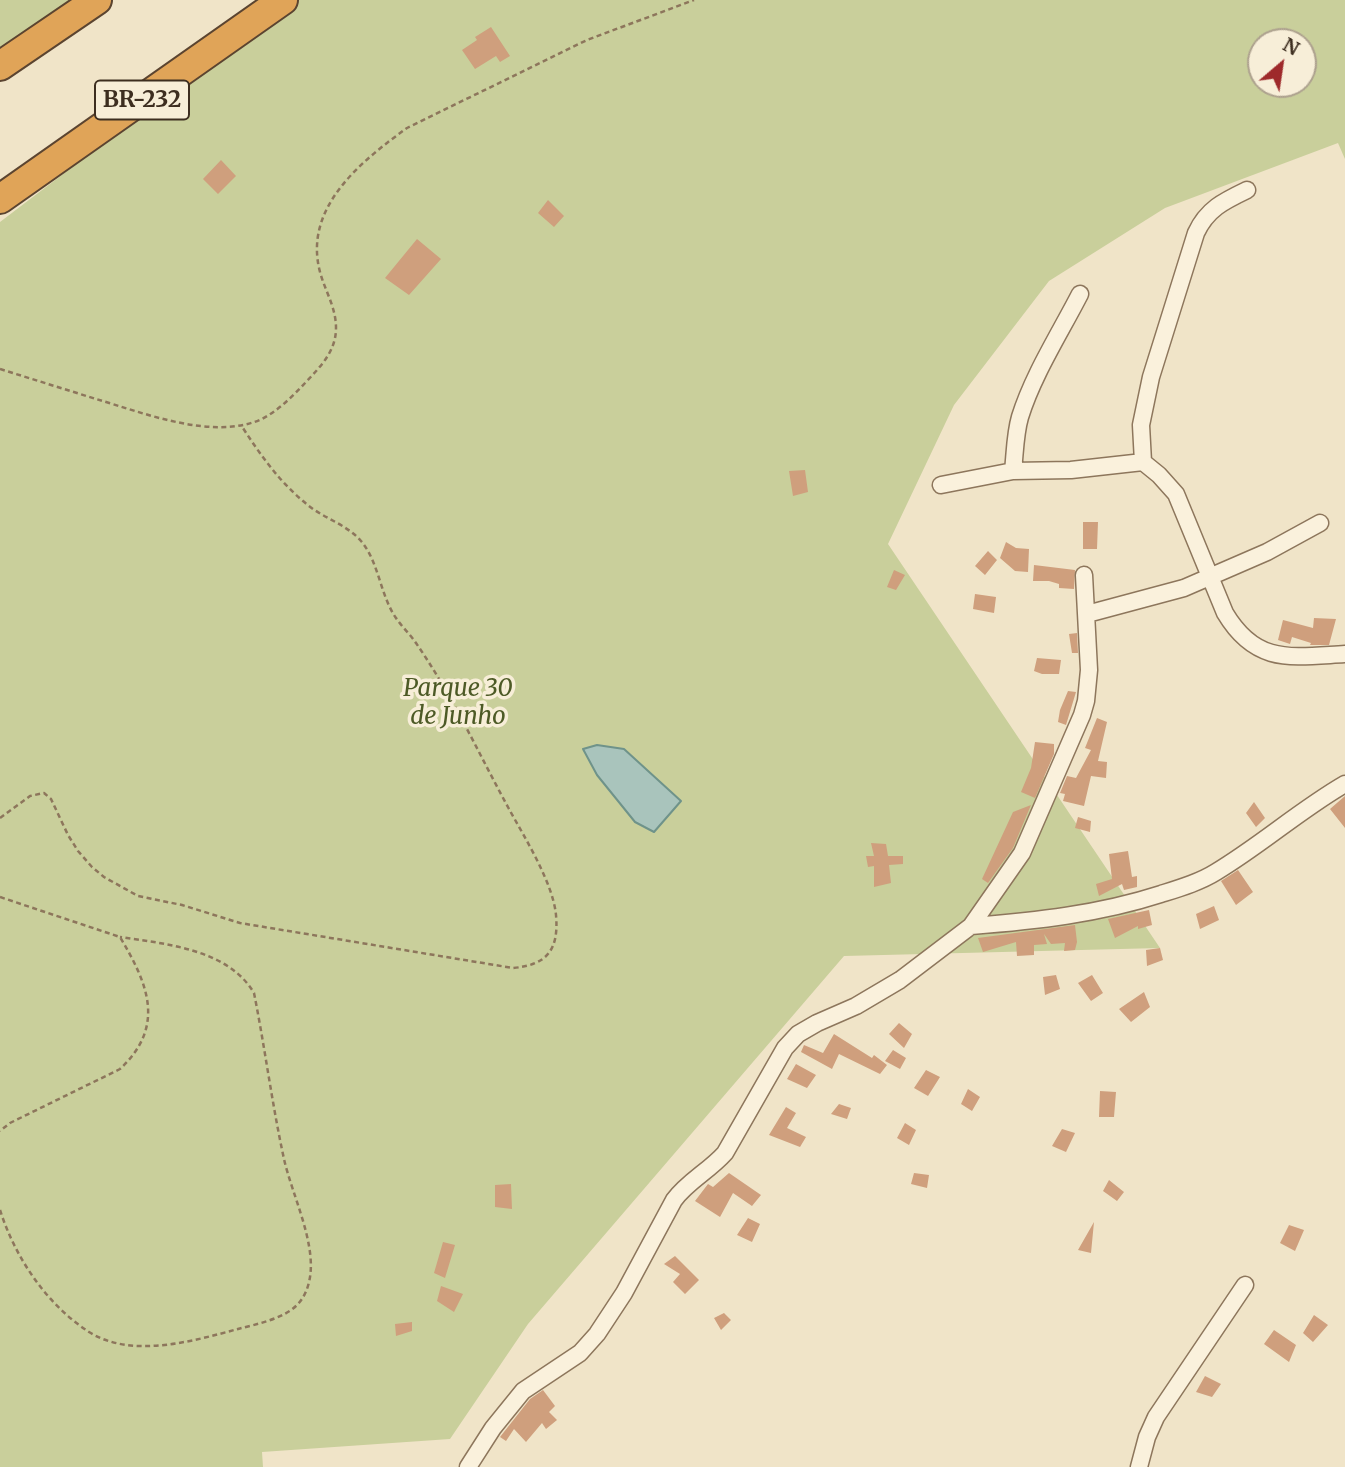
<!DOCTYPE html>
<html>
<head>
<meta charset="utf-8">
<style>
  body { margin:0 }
  #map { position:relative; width:1345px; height:1467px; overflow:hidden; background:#f0e4c8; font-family:Merriweather,serif }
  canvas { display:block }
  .north { position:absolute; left:1247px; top:28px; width:70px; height:70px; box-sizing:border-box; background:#f7eed8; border:2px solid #ada18e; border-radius:50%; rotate:29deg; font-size:19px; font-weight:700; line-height:28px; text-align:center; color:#3d2e20 }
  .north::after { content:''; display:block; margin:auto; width:24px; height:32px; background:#9e2a2b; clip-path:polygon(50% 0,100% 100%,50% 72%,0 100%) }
</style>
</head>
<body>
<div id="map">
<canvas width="1345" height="1467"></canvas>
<div class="north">N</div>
</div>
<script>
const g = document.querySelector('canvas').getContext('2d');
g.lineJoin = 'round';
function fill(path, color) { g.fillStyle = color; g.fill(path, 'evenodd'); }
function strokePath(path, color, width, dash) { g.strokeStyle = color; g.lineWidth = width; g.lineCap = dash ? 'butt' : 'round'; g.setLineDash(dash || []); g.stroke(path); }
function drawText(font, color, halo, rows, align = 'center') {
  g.font = font + ' Merriweather,serif'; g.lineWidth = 7; g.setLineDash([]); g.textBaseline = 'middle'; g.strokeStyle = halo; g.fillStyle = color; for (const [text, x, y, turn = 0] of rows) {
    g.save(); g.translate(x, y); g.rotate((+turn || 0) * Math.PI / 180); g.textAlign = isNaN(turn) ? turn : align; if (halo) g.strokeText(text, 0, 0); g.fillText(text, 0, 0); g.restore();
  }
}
const green = new Path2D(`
  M0,0H77L0,55Z
  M299,0H1345V159L1338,143L1165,208L1049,281L954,405L888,544L1160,948L844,956L528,1324L450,1439L262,1452L263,1467H0V222L188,79ZM1261,42H1303V84H1261Z`);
const water = new Path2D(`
  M597,745L624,749L681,801L654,832L635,822L597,775L583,749Z`);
const building = new Path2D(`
  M491,27L510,56L500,62L496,56L475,69L462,50L477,40L475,37Z
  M221,160L236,176L218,194L203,179Z
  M548,200L564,216L554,227L538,213Z
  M417,239L441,259L409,295L385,278Z
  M805,470L808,492L793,496L789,471Z
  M1083,522H1098L1097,549H1083Z
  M1006,542L1016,548L1029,549L1028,572L1015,571L1000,558Z
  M988,551L997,560L985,575L975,566Z
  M1034,565L1075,570L1074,589L1059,588V584L1049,581H1033Z
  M894,570L905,575L896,590L887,587Z
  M975,594L996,597L994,613L973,609Z
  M1314,618L1336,619L1329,645H1310L1311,643L1292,637L1290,644L1278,640L1283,620L1313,628Z
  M1077,633L1078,653H1072L1069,634Z
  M1037,658L1061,660L1059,674H1042L1034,671Z
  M1068,691L1076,692L1066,725L1058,722L1060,710Z
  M1097,718L1107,722L1098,761L1107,762L1106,778L1091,776L1084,806L1063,801L1065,794L1060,793L1067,776L1076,778L1091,750L1085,748Z
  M1035,742L1054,744V754L1035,798L1021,792L1031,768Z
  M1345,796V828L1330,809Z
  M1254,802L1265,818L1256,827L1246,813Z
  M1031,805L1013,848L988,883L982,879L1013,812Z
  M1078,817L1091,821L1090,832L1075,828Z
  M871,843L886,844L888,856H903V864L889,865L891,883L874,887V866L868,867L866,856H874Z
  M1128,851L1132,877L1137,876V887L1124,890L1122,884L1099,896L1096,884L1112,879L1109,854Z
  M1238,870L1253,892L1236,905L1221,881Z
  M1214,906L1219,920L1200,929L1196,914Z
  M1149,910L1152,925L1138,929V926L1115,938L1108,919Z
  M1075,925L1077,942L1075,950L1064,951L1065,943L1051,944L1044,934L1047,944L1034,945V955L1017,956L1016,942L983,952L978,938Z
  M1160,948L1163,960L1147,966L1146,950Z
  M1056,975L1060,989L1045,995L1043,977Z
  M1092,975L1103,993L1091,1001L1078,983Z
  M1144,992L1150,1007L1131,1022L1119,1009Z
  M899,1023L912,1034L904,1048L889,1034Z
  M834,1034L872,1058L874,1055L887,1065L880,1074L839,1054L832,1069L801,1052L804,1045L823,1053Z
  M893,1050L906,1058L900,1069L885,1061Z
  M796,1064L816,1075L807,1088L787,1079Z
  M926,1070L940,1077L928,1096L914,1088Z
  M968,1089L980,1097L972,1111L961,1104Z
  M1100,1091L1116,1092L1114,1117H1099Z
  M839,1104L851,1108L847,1119L831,1114Z
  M786,1107L796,1113L787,1128L806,1137L800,1147L769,1135Z
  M905,1123L916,1130L909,1145L897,1138Z
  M1062,1129L1075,1133L1066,1152L1052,1146Z
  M729,1173L761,1195L752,1206L733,1193L720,1217L695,1201L708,1184L713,1187Z
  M914,1173L929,1175L927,1188L911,1184Z
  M1109,1180L1124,1192L1117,1201L1103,1191Z
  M511,1184L512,1209L495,1207V1185Z
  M748,1218L760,1224L752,1242L737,1235Z
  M1094,1222L1091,1253L1078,1250Z
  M1289,1225L1304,1230L1295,1251L1280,1243Z
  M443,1242L455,1245L445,1278L434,1273Z
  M675,1256L699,1280L685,1294L673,1282L680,1274L664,1264Z
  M441,1286L463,1294L454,1312L437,1301Z
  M724,1313L731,1320L721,1330L714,1318Z
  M1314,1315L1328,1325L1313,1342L1303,1333Z
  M412,1322V1331L396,1336L395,1324Z
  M1274,1330L1296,1345L1289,1362L1264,1344Z
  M1205,1376L1221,1384L1212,1397L1196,1392Z
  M543,1390L555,1406L549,1412L557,1420L546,1429L542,1423L526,1442L514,1429L506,1441L500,1437L530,1399Z`);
const path = new Path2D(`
  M0,369C32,379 64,389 96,399C144,413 213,441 262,419C279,410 293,396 306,382C321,366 336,351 336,328C336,307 325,291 320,272C303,208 360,162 407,128L587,40L694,0
  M0,818L30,796L44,793L51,799L68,835L78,851L92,867L104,877L138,896L182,905L240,923L513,968C547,965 559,950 556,915C553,883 525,838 509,809C479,754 452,695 416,643C410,634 402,627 396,618C380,595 379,562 361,541C348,526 329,520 313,509C282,486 261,456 241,425
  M0,897L120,937C148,984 166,1026 120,1069L10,1123L0,1131
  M0,1210C15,1257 46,1304 89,1332C132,1359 193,1341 238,1329C257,1324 283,1319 297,1305C303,1299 307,1291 309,1282C318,1246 292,1195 284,1159C272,1104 265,1048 254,993C228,949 166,944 120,937`);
const street = new Path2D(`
  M1143,462L1141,425L1151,377L1196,233C1207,209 1224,201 1247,190
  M1013,471C1015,453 1015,434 1020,417C1033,375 1060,333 1080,294
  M941,485L1013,471L1071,470L1143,462L1159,475L1176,494L1225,613C1256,665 1291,657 1345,654
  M1087,614L1184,588L1267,552L1320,523
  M971,926C1036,921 1099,914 1161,894C1180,888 1200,882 1216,872C1261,845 1300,810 1345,784
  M468,1467L493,1428L523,1391L580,1353L597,1334L624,1293L674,1200C688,1181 709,1171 725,1153L785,1048L798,1034L817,1023L856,1006L900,980L971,926L1022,853L1082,715L1086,701L1089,670L1084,575
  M1139,1467L1147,1437L1156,1417L1245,1285`);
const highway = new Path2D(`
  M0,66L97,0
  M0,199L283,0`);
const shields = [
  [142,100,94]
];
const shieldNames = [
  ["BR-232",142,100]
];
const parkNames = [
  ["Parque 30",458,689],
  ["de Junho",458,717]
];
fill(green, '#c9cf9b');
fill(water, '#a9c4bc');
strokePath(water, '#6f938a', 2);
fill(building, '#cf9f7d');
strokePath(street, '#8d765c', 19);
strokePath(highway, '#5b4430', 32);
strokePath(path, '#8d765c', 2.5, [5, 3.5]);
strokePath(street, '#faf1dc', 16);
strokePath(highway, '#e0a458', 28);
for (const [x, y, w] of shields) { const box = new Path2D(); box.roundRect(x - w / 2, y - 19.5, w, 39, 5); g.fillStyle = '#f7eed8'; g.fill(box); strokePath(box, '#3d2e20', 2); }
drawText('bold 23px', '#3d2e20', null, shieldNames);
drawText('italic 24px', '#4d5a26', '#f7eed8', parkNames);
</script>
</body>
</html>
